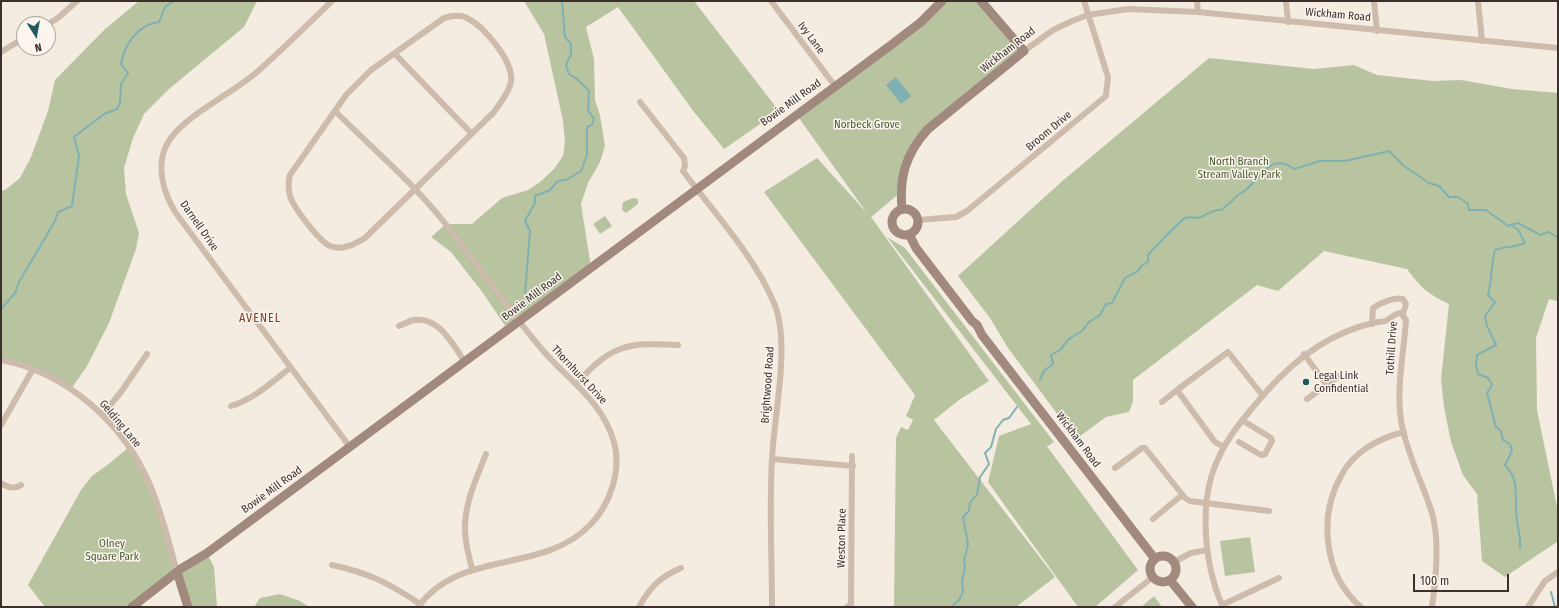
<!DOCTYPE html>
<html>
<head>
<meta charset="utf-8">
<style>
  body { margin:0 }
  #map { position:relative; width:1559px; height:608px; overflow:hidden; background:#f4ebe1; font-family:"Fira Sans Condensed",sans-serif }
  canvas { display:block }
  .frame { position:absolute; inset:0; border:2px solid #3b302b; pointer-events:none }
  .north { position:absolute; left:16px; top:16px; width:40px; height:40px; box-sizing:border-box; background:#fbf5ee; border:1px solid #aea6a0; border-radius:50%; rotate:169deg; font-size:11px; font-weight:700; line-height:16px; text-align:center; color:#3b302b }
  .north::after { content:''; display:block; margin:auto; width:14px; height:18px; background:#1f5a5e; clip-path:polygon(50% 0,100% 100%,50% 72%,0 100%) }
  .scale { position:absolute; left:1413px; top:574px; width:96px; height:18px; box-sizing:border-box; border:2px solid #3b302b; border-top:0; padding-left:5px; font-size:12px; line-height:14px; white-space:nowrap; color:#3b302b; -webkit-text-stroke:3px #fbf5ee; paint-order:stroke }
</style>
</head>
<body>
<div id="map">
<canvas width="1559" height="608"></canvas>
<div class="frame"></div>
<div class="north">N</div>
<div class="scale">100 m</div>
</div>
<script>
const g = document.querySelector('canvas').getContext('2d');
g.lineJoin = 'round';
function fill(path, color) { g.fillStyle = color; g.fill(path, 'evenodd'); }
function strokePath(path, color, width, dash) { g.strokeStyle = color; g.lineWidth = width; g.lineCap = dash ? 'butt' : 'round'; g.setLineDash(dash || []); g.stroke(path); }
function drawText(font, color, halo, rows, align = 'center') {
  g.font = font + ' "Fira Sans Condensed",sans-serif'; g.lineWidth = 3; g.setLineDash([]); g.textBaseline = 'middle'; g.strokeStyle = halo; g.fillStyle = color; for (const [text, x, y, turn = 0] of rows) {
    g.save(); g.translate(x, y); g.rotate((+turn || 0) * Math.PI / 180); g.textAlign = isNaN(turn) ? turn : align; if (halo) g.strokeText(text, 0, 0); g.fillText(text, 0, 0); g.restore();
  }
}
const green = new Path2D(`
  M139,1H257L244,27L169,89L144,114L133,138L124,168L126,194L139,233L136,249L109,323L87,366L71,389L52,378L1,360V191L5,190L20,178L31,157L48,111L55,80L105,29Z
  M524,1H694L779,111L724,149L694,112L618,7L586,27L594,59L595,100L600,115L605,146L600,162L588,183L581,204L591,267L508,330L483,293L451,252L431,237L446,224H472L502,198L528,190L540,182L554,169L563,156L565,142L563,121L544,34Z
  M942,1H981L1024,51L918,140L901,192L871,217L989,381L959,400L934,420L1055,577L1016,607H894L896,438L901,427L908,430L913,420L906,416L915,395L764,192L817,158L867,213L796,114Z
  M1209,58L1314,69L1354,65L1377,75L1433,81L1461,80L1512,89L1558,93V301L1549,299L1536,338L1537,410L1558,512V541L1505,577L1482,561L1477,494L1463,475L1451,442L1444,407L1441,379L1449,304C1428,294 1421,288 1407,269L1324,251L1278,291L1257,285L1133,380V401L1129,412L1106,417L1076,439L1008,348L990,318L958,276L1060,183Z
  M633,198L638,199V204L626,213L622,210L623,202Z
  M605,216L612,226L600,234L593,224Z
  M887,237L905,248L1054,442L1048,446L1046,445L1138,570L1095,607H1078L988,482L999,436L1031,424Z
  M129,447L150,484L177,572L207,553L214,567L217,607H188L177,573L132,607H45L28,585L81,490L92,476L110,463Z
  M1250,537L1255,572L1225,576L1220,541Z
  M280,594L300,601L309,607H254L260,598Z
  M1154,596L1162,607H1141Z`);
const water = new Path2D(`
  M896,77L911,96L901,104L886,85Z`);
const stream = new Path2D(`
  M1512,225L1518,230L1525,243C1513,248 1506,246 1495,250C1491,265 1492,280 1488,295L1495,302L1485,316L1487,326L1496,345L1477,355L1476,366L1478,374L1488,378L1492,385L1487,393L1496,427L1501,431L1503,440L1510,444L1512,451L1505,465C1519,480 1515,492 1516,510C1516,523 1521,534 1520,548
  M525,293L530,231L525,221L535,203V196L550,190L558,181L566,180L581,171L587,155V127L592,125L594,119L588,110L589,91L577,79L569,74L566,65L571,54V44L565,37L562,1
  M1,309L15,293L19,282L55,221L58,212L72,206L79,156L74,137L104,114L117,109L120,103L121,84L128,73L121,64C124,45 138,24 159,22L165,7L174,1
  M1040,380L1044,371L1053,364L1051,355L1060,350L1069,339L1082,331L1089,322L1100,315L1106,304L1112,303L1125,278L1138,271L1141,266L1148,262V255C1153,249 1182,219 1185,218C1190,216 1195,219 1201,217C1208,214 1213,209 1221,210C1227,206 1232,201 1237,196C1240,193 1244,192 1247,189C1263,174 1271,153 1294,169L1320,161H1345L1389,151L1404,166L1429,183L1439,186L1449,197H1458L1468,204L1469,210H1486L1508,226L1518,223L1540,235L1549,232L1558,238
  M1551,592L1555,607
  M951,607L959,600L963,592L962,581L965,568L964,561L968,544L963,517L969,511C969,503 971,500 977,495L980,477L989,464L985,453L991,447L996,429L1003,420L1009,418L1017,407`);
const street = new Path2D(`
  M332,1C307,25 283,49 257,72C232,94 179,118 166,146C156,168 164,193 175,212L350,447
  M771,1L835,86
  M1197,1L1198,12
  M1286,1L1288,22
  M1374,1L1377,31
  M1478,1L1482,41
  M452,16C456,16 461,15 465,17C483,25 514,61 511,82C509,93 500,103 494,112L365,238C354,244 343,251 330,246C320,242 293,207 290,196C288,188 288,182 290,175L346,95L371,70L444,18Z
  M48,24L58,18L77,1
  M1024,51L1053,30L1072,21L1088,15L1128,9L1198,12L1558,48
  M1,52L24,38
  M395,54L471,133
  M640,102L684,158L685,166L683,171C714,213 753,254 774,303C791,343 774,415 772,459C769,508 772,558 772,607
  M335,111C371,147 412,182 444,222C479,265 509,312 546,354C571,382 603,403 614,442C622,470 610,505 590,525C542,575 461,548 418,607
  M918,220L956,217L967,211L1106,96L1108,77L1084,1
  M1372,324L1373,308C1380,303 1394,297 1403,299L1406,304L1403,314
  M399,326C404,324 409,321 414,320C439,316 453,345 465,362
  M1304,354L1326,384
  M1,360C67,372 124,424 150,485C162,513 169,543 177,572
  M576,384C611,345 627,342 678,345
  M1307,399L1339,376
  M1162,402L1177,390
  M231,406C254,399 272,382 290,368
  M102,415L121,392L147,354
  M1,425L33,369
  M1239,442L1261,455L1265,454L1272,441L1271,438L1242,420
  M1224,447L1215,442L1177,390L1228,352L1263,396
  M772,459L853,466
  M1115,468L1142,448H1145L1185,498L1190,501L1269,511
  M1,483C8,487 14,490 21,485
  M1153,519L1182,495
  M1174,562L1191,553L1207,550
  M332,565C369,573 389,583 420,604
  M472,569C470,560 467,550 466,541C461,510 475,482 486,454
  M1222,605L1279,578
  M639,607C650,587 660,577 681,568
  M847,607L851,604L852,456
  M1115,607L1153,577
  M1223,607C1204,565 1198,501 1218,459C1229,434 1248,413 1266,392C1295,359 1329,333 1373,323C1377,322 1382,322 1385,321C1391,319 1394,313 1401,313L1406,320C1404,355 1395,390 1402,426C1408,456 1423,484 1432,513C1440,540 1436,579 1432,607
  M1361,607C1324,576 1318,517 1341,476C1353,452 1379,438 1404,432
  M1528,607L1545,581L1558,572`);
const secondary = new Path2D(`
  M892 222a13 13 0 1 1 26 0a13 13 0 1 1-26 0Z
  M902,209C899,177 906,153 928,129L1024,51L981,1
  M909,234L916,248L972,321L977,325L982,335L1155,559
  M1150 569a13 13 0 1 1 26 0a13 13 0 1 1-26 0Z
  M177,572L188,607
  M1170,580L1192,607
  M132,607L182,568L207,553L891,45L921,22L942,1`);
const markers = [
  [1306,382,4,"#1f5a5e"]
];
const streetNames = [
  ["Wickham Road",1338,15,5],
  ["Ivy Lane",811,38,53],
  ["Wickham Road",1008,50,-38],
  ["Bowie Mill Road",791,103,-36],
  ["Broom Drive",1049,131,-40],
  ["Darnell Drive",199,226,55],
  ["Bowie Mill Road",532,297,-37],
  ["Tothill Drive",1392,348,-86],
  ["Thornhurst Drive",579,375,47],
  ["Brightwood Road",768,385,-86],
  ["Gelding Lane",120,424,50],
  ["Wickham Road",1078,440,53],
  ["Bowie Mill Road",272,490,-36],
  ["Weston Place",842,538,-89]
];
const parkNames = [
  ["Norbeck Grove",867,125],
  ["North Branch",1239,162],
  ["Stream Valley Park",1239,175],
  ["Olney",112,544],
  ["Square Park",112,557]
];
const poiNames = [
  ["Legal Link",1314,376],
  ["Confidential",1314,389]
];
const neighbourhoodNames = [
  ["AVENEL",260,319]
];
fill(green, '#b8c4a0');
fill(water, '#7fb0b2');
strokePath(stream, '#7fb0b2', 2);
strokePath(street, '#cdbbac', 6);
strokePath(secondary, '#a18a7d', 9);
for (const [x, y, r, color] of markers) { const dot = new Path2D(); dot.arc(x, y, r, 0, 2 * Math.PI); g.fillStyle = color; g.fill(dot); strokePath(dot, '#fbf5ee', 1.5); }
drawText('11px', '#3b302b', '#fbf5ee', streetNames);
drawText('11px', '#4a5a2e', '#fbf5ee', parkNames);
drawText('11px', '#3b302b', '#fbf5ee', poiNames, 'left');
g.letterSpacing = '1px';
drawText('12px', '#8c3b22', '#fbf5ee', neighbourhoodNames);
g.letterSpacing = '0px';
</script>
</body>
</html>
